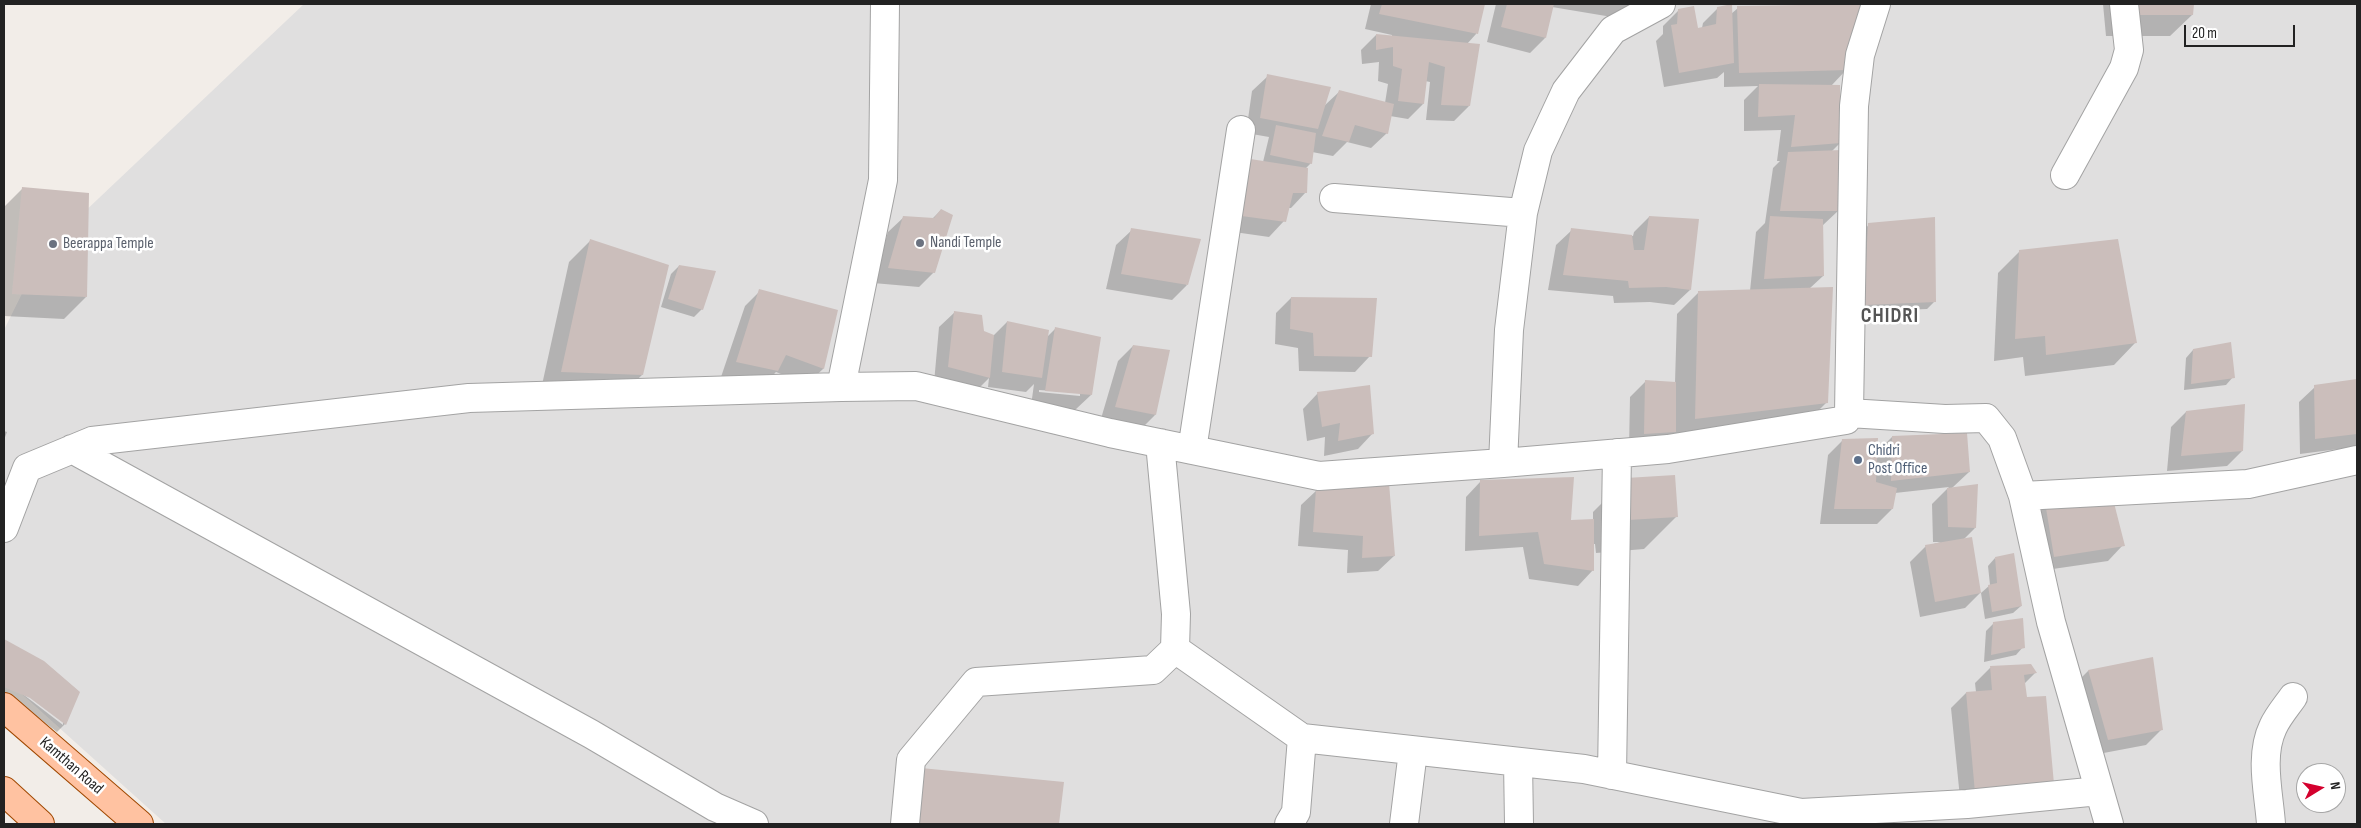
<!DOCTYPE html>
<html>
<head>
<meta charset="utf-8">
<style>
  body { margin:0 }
  #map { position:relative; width:2361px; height:828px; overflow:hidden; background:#f2ede8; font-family:"Sofia Sans Condensed",sans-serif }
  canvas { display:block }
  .frame { position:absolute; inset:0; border:5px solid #222; pointer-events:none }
  .north { position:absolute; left:2296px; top:763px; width:50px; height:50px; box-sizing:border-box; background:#fff; border:1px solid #a7a7a7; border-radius:50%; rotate:81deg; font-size:14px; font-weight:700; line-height:20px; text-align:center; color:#222 }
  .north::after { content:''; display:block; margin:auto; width:18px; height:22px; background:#d4002e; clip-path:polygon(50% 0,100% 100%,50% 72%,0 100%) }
  .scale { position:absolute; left:2184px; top:25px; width:111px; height:22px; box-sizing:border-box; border:2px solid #222; border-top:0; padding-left:6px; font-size:15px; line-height:18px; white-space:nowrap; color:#222; -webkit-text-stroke:4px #fff; paint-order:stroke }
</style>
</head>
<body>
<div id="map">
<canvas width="2361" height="828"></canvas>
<div class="frame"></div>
<div class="north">N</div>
<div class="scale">20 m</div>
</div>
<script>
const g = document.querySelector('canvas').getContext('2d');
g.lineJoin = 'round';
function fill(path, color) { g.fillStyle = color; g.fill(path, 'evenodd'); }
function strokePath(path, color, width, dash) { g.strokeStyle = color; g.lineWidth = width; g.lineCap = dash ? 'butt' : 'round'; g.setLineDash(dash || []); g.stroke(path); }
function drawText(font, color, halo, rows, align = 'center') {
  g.font = font + ' "Sofia Sans Condensed",sans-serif'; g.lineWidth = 5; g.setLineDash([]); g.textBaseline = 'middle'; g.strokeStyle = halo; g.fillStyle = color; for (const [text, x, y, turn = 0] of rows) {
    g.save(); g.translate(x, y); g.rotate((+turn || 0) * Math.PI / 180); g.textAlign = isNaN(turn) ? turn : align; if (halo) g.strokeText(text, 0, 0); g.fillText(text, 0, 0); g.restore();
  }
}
const residential = new Path2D(`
  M304,4H2357V824H166L4,678V330L43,251ZM2306,773H2336V803H2306Z`);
const shadow = new Path2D(`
  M1371,4H1484L1476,34L1467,44L1469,106L1454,121L1426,120L1430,82L1425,81L1423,104L1408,119L1390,116L1387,133L1371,148L1347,142L1333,156L1312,152L1311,163L1305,169L1306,192L1291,208H1288L1284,221L1269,237L1220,230L1263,162L1269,137L1246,133L1252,91L1268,76L1323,107L1340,91L1385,103L1388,84L1378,81L1379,62L1362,64L1361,50L1376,35L1392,37V35L1365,29Z
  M1496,4H1633L1618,18L1552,7L1545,38L1530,53L1487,42Z
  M2103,4H2193L2192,15L2170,36H2106Z
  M1718,8L1731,14L1738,8L1847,69L1831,86L1840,143L1831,152L1839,210L1822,226L1823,276L1809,289L1827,402L1805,424L1674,440V433L1660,447L1629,449L1630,397L1645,382L1675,383L1677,314L1699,292L1750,291L1756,232L1765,223L1773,168L1780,161H1777L1781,130L1744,131V100L1758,86L1724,87V72L1717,78L1664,87L1656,41L1663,34V26L1679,10L1697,29L1702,28L1703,23Z
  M23,188L86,297L64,319L4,316V207Z
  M941,210L934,272L919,287L873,283L888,232L904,217L932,219Z
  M1649,217L1690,290L1674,305L1650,302L1614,303L1613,296L1548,290L1556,245L1572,230L1633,236L1634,232Z
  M1869,225L1934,302L1927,309L1857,312L1861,232Z
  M1132,230L1187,285L1172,300L1106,289L1116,245Z
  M590,241L642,375L620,396L540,394L569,262Z
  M2020,251L2135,343L2114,365L2025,376L2023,357L1994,361L1998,273Z
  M679,266L702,309L694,317L661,307L671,274Z
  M760,291L836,311L823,369L807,384L776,372L762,386L721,377L745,306Z
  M1291,298L1370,356L1355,372L1299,371L1298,348L1275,344L1276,313Z
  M955,312L982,332L993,336L1007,322L1046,338L1055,329L1091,395L1075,410L1031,406L1034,384L1026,392L988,387L989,378L974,393L934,383L939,327ZM1039,390L1080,393V396L1039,392Z
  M1133,346L1169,351L1155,415L1140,430L1100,422L1118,361Z
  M2193,350L2233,377L2226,385L2184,390L2186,358Z
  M2357,380V444L2354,447L2300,454L2299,402L2315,387Z
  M1318,393L1373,433L1358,449L1324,456L1325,437L1307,441L1303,409Z
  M2186,412L2242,451L2227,466L2167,471L2171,427Z
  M4,431L7,432L4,440Z
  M1892,437L1969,472L1952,488L1975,528L1963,540L1980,593L1965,608L1920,617L1910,562L1926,546L1941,542H1933L1932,504L1949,487L1895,493L1892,509L1877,524H1820L1828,455L1843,440L1876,453Z
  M1626,479L1677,516L1644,549L1596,553L1595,544H1593V570L1578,586L1529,579L1523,547L1465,551L1466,497L1481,481L1569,521L1593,520V512Z
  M1317,490L1394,556L1378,571L1347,573L1348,550L1298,546L1301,505Z
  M2046,503L2123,545L2108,561L2039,571L2031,518Z
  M1995,558L2021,606L2013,613L1985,619L1981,593L1990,585L1988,566Z
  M1994,623L2023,647L2016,655L1984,662L1986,631Z
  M4,640L44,662L79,692L65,724L57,732L22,705L4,697ZM25,693L63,722V725L24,695Z
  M2152,659L2162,729L2146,745L2093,755L2073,686L2088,671Z
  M2031,665L2035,673L2024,684L2026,698L2053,784L1961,808L1951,708L1966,693L1976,692L1975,683L1990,668Z
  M1063,783L1058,824H896Z`);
const building = new Path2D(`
  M1382,4H1485L1478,34L1379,14Z
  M1507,4H1554L1546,38L1501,27Z
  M1732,4L1734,63L1679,73L1671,25L1677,24L1678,9L1694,6L1698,28L1716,24L1717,7Z
  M1861,4L1848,70L1739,73L1737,6Z
  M2126,4H2194L2193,15H2127Z
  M1376,34L1480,44L1470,106L1441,105L1445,67L1429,62L1424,104L1398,101L1402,69L1393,66V47L1376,50Z
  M1267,74L1331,87L1318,129L1260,118Z
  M1759,84L1840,85L1841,143L1791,147L1795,115L1758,117Z
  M1339,90L1394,104L1388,134L1355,125L1349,142L1322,136Z
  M1276,125L1316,133L1312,164L1270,155Z
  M1842,150L1840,211H1780L1788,152Z
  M1244,158L1308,168L1307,193H1293L1286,222L1234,215Z
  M22,187L89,193L87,297L12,294Z
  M941,209L953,215L935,273L888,268L903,216L934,218Z
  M1649,216L1699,219L1691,290L1666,287L1629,288L1628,281L1563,275L1571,228L1632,235L1634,250H1644Z
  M1770,216L1823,219L1824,276L1764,279Z
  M1935,217L1936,302L1864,305L1868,223Z
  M1131,228L1201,239L1188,285L1121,274Z
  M590,239L669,265L643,375L561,372Z
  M2118,239L2137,343L2046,355L2045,336L2015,339L2019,250Z
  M679,265L716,271L703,310L668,299Z
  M1833,287L1828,403L1695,419L1698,291Z
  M759,289L838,310L824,369L786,355L778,371L736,362Z
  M1291,297L1377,298L1372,357L1314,356L1313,333L1290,329Z
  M954,311L982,315L984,331L994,335L990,378L948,367Z
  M1007,321L1049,330L1042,378L1002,372Z
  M1055,327L1101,337L1092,395L1045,391Z
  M2231,342L2235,378L2191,384L2193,349Z
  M1133,345L1170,350L1156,415L1115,407Z
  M2357,379V434L2315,439L2314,385Z
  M1645,380L1676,382V432L1644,434Z
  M1370,385L1374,434L1338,441L1340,423L1322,427L1317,392Z
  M2245,404L2243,451L2181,456L2186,411Z
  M1967,433L1970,472L1891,481L1892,436Z
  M1878,438L1876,482L1897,488L1893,509H1834L1842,439Z
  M1675,475L1678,517L1628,520L1626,478Z
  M1574,477L1571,520L1594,519V571L1544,564L1538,532L1479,536L1480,480Z
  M1389,483L1395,556L1362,558L1363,536L1313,532L1316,489Z
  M1978,484L1976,528L1948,527L1947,488Z
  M2113,499L2125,546L2054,557L2045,502Z
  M1972,537L1981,593L1935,602L1925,545Z
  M2014,553L2022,606L1992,612L1988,585L1997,583L1995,557Z
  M2023,618L2025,648L1991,655L1993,622Z
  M4,639L44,661L80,692L66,725L30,698L4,687Z
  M2153,657L2163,730L2108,740L2088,670Z
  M2031,664L2037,673L2024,675L2027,697L2046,696L2054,784L1975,793L1966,692L1992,690L1990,666Z
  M921,768L1064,782L1059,824H914Z`);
const street = new Path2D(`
  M2065,175L2124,68L2129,50L2124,4
  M1334,198L1523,213
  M841,387L883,180L885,4
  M1849,413L1854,106L1860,55L1876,4
  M1160,443L1176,614L1175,649L1302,738L1584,769L1801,813L1967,804L2099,791
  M72,449L591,734L715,807L754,824
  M1192,450L1241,130
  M1503,463L1509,330L1523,213L1538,151L1566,91L1613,30L1661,4
  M2023,496L2248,484L2357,460
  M4,528L27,468L92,441L469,398L841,387L916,386L1110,433L1319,476L1503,463L1668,449L1846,420L1849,413L1945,419L1986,418L2002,438L2023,496L2051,622L2109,824
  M1518,762L1519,824
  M1612,775L1617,453
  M905,824L911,760L976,682L1153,670L1175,649
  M1289,824L1296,812L1302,738
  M1404,824L1413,751
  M2271,824C2269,794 2259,756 2273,727C2278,716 2286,707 2293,697`);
const primary = new Path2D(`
  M4,707L139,824
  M4,791L40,824`);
const markers = [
  [920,243,5,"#6b7280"],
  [53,244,5,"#6b7280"],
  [1858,460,5,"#5c6f8a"]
];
const worshipNames = [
  ["Nandi Temple",930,243],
  ["Beerappa Temple",63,244]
];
const serviceNames = [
  ["Chidri",1868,451],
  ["Post Office",1868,469]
];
const streetNames = [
  ["Kamthan Road",71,766,41]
];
const districtNames = [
  ["CHIDRI",1890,317]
];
fill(residential, '#e0dfdf');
fill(shadow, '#0003');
fill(building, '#cbbebb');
strokePath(street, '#a3a3a3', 30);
strokePath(primary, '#a04800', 30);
strokePath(street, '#fff', 28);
strokePath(primary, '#ffc2a1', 28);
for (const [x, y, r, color] of markers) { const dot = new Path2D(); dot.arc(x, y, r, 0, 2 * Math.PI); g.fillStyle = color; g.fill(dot); strokePath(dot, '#fff', 2); }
drawText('16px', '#5b616d', '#fff', worshipNames, 'left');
drawText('16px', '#4e5e75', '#fff', serviceNames, 'left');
drawText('16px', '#222', '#fff', streetNames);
g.letterSpacing = '1px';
drawText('bold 21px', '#555', '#fff', districtNames);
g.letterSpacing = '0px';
</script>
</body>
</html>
